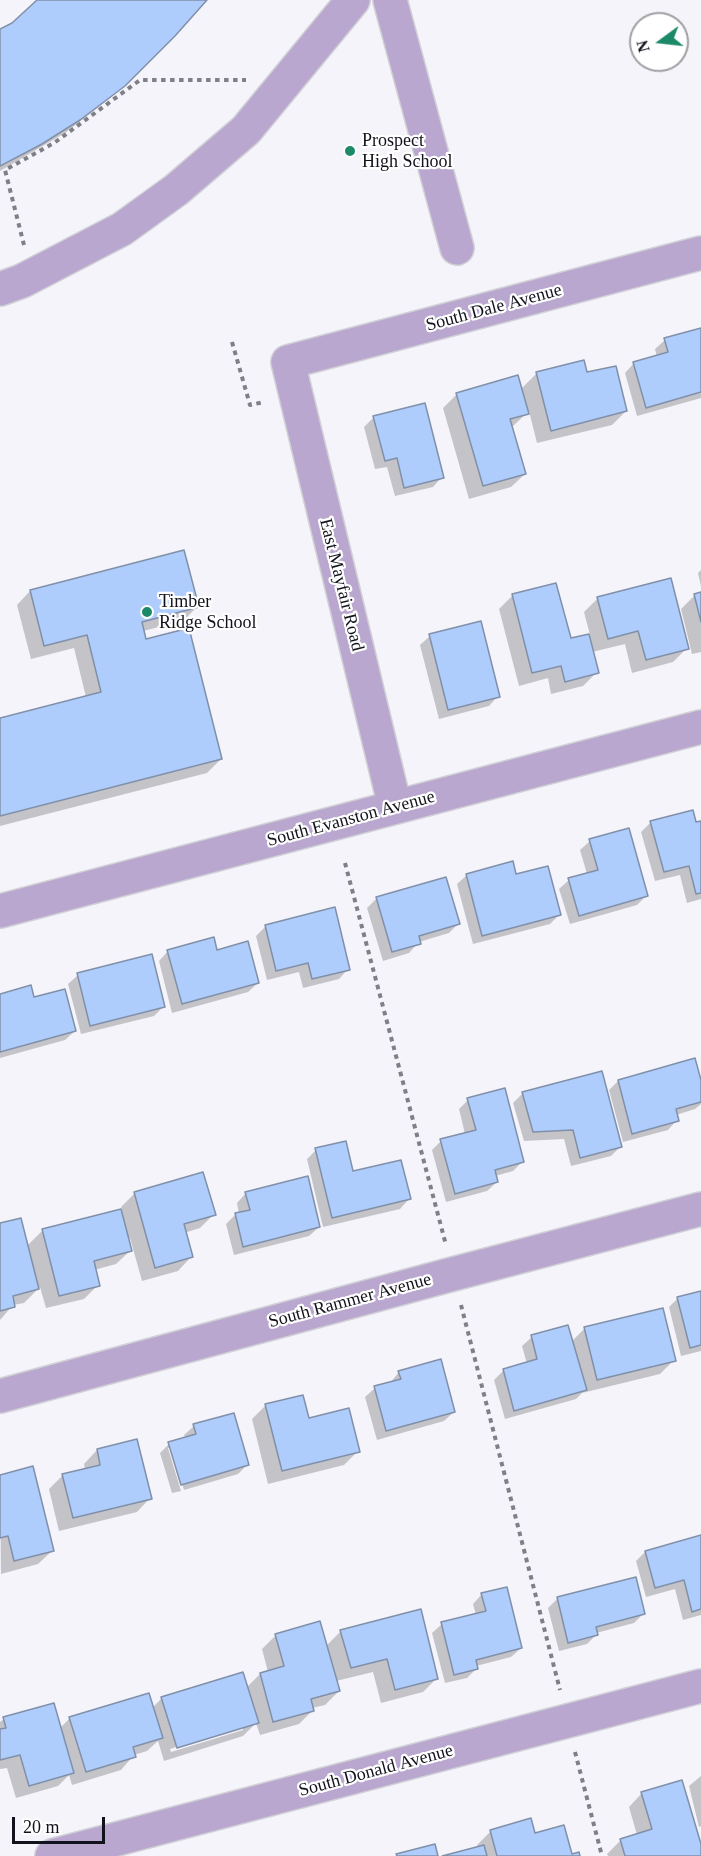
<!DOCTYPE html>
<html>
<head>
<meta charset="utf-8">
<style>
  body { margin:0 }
  #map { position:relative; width:701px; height:1856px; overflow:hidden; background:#f4f4fa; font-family:"Times New Roman",serif }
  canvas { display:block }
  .north { position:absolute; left:629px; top:12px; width:60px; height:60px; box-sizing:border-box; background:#fff; border:2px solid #a0a0a4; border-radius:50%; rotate:255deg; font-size:16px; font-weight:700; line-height:24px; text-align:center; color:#12121c }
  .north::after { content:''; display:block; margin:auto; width:21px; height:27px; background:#1c8a68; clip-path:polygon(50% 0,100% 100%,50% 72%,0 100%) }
  .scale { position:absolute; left:12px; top:1817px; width:93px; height:27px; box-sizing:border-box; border:3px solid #12121c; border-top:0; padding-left:8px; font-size:18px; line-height:21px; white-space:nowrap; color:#12121c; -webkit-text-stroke:4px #fff; paint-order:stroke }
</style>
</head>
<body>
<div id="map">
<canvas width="701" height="1856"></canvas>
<div class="north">N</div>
<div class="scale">20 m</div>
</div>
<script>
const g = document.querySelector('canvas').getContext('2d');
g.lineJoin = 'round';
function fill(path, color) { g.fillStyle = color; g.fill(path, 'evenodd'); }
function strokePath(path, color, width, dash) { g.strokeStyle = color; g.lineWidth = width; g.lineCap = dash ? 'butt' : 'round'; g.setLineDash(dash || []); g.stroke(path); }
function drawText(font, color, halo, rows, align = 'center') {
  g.font = font + ' "Times New Roman",serif'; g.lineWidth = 4.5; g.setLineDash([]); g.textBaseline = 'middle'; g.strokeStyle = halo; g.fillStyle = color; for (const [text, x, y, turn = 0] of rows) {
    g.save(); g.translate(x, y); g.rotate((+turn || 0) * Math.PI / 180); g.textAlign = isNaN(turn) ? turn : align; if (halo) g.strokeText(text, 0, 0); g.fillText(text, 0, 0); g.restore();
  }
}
const shadow = new Path2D(`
  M40,0H205L174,35L109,99L65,133L0,171V30L12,24Z
  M701,329V398L637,416L625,373L634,363L657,357L655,349L665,340Z
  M537,373L586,374L626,411L612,425L537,443L529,411L511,428L525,474L511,487L469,499L443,408L457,394L521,389Z
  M374,417L442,477L433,487L395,496L387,467L375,469L364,427Z
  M701,570V586L698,573Z
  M555,584L570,640L590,635L584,612L598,598L687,648L673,662L632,673L625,644L592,652L597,672L583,686L551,694L548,678L519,686L499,609L512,596Z
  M30,591L197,607L183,621L143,631L145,641L221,759L207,773L0,826V719L86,697L74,648L31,659L17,605Z
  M701,594V652L692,654L681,609L695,595Z
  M430,636L498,696L489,706L439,719L420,645Z
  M651,822L695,824L701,822V899L687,903L680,875L655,881L641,832Z
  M590,841L647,895L637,905L570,924L559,889L569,880L587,874L580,850Z
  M467,875L559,915L550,924L473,944L457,884Z
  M377,898L458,924L449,933L419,942L409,953L383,961L367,908Z
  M266,926L348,969L339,979L303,988L299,972L267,980L256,936Z
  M168,951L258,983L248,992L172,1013L159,961Z
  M78,975L163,1007L154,1016L81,1034L68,984Z
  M0,995L33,999L75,1031L65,1040L0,1058Z
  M618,1081L701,1086V1104L695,1109L676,1115L677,1120L668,1130L623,1142L609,1090Z
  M523,1093L621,1146L611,1156L571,1166L564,1139L524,1141L513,1103Z
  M468,1100L523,1161L513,1171L495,1176L497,1182L487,1191L446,1202L432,1150L441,1141L465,1134L459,1109Z
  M316,1150L352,1173L409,1199L400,1209L323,1227L307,1159Z
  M135,1193L214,1214L200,1228L184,1233L191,1257L178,1271L142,1281L130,1238H127L130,1251L116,1264L94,1270L98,1285L84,1299L46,1308L40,1287L24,1303L13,1305L0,1320V1225L27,1246L43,1230L122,1210L121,1207Z
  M246,1193L319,1227L309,1236L234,1255L226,1224L235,1215L239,1214L237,1203Z
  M701,1292V1351L681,1356L669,1307L678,1298Z
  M584,1329L674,1360L660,1374L582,1393L576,1399L505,1419L494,1380L503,1371L527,1364L522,1346L532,1337L572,1341Z
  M399,1372L454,1412L444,1421L377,1440L365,1397L375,1388L390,1383Z
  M266,1405L307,1419L358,1451L344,1465L268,1484L252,1419Z
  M194,1426L247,1465L238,1474L184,1490L172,1448H168L181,1491L172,1493L160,1453L169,1444L186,1439L184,1435Z
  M97,1450L150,1498L137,1512L59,1531L49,1489L63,1475L85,1470L84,1464Z
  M0,1476L52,1551L38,1564L1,1574Z
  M701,1536V1615L683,1620L675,1589L646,1597L636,1561L645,1552Z
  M482,1594L521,1648L511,1657L476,1666L477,1668L467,1678L445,1683L432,1633L442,1624L476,1615L473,1604Z
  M558,1598L643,1614L634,1623L596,1633V1635L587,1644L559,1651L548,1608Z
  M341,1631L437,1678L423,1692L381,1703L373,1672L336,1681L339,1691L325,1705L312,1708L313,1710L299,1724L260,1735L256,1723L243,1736L164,1761L158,1741L147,1751L134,1755L121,1770L72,1785L69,1775L58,1786L16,1798L7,1768L0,1769V1722L4,1719L59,1729L70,1718L152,1708L162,1698L246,1688L260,1674L268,1672L262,1649L276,1635L326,1646ZM243,1726V1730L171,1752L170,1749Z
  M701,1776V1826L699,1827L689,1786Z
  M642,1793L701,1850V1856H608L607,1854L621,1840L637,1835L629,1807Z
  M530,1820L534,1835L571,1856H579H448L477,1848V1845L490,1832Z`);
const building = new Path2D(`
  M37,0H207L175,36L125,86L80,120L42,144L0,166V29L12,23Z
  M701,328V392L646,408L633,362L668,352L664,338Z
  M584,360L587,372L616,366L627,411L551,431L536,372Z
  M518,375L529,414L510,419L526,474L483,486L456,393Z
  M425,403L444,478L404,488L397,458L385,461L373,416Z
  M184,550L199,607L142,622L146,639L189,628L222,759L0,816V718L101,692L87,635L44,646L30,590Z
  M671,578L689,649L646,660L638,631L608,639L597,597Z
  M556,583L571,638L589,634L599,673L565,682L561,666L532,673L512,594Z
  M701,592V622L694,594Z
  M481,621L500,697L448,710L429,634Z
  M693,810L696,822L701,821V893L696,894L689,866L664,872L650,821Z
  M629,828L648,896L579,916L568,878L598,870L589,839Z
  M513,861L516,874L548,866L561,915L482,936L466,874Z
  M446,877L460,924L419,936L421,944L392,952L376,897Z
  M335,907L350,970L312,979L308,963L276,971L265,925Z
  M214,937L217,950L248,941L259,983L182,1004L167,950Z
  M152,954L165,1007L90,1026L77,973Z
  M31,985L34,997L65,989L76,1031L0,1052V994Z
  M695,1058L701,1080V1102L676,1109L679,1121L632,1134L618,1080Z
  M602,1071L622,1147L580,1158L573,1130L533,1132L522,1092Z
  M505,1088L524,1162L495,1170L498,1182L455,1194L440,1139L476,1130L467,1098Z
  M346,1141L353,1171L401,1160L411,1199L332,1218L315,1148Z
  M203,1172L216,1215L184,1224L193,1257L155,1268L134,1192Z
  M308,1176L320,1227L243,1247L235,1213L250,1210L245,1192Z
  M121,1209L132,1251L94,1261L100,1286L59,1296L42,1229Z
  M21,1218L39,1289L13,1296L15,1307L0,1311V1223Z
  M701,1291V1345L690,1348L677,1297Z
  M663,1308L676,1361L597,1380L584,1327Z
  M568,1325L587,1390L514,1411L503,1369L537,1359L531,1335Z
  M441,1359L455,1412L386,1431L374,1386L401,1379L398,1371Z
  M303,1395L309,1418L349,1408L360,1452L282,1471L265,1404Z
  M234,1413L249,1465L181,1485L168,1442L196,1434L193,1424Z
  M137,1439L152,1499L73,1518L62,1474L100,1465L97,1449Z
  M33,1466L54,1551L14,1561L8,1536L0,1538V1475Z
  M701,1535V1609L692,1612L684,1580L655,1588L645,1551Z
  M636,1577L645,1614L596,1627L598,1635L568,1643L557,1597Z
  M507,1587L522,1648L476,1660L478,1669L454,1675L441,1622L486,1611L481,1593Z
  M421,1609L438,1679L395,1690L387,1659L351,1668L340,1630Z
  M320,1621L340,1691L311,1699L314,1711L273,1722L260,1673L284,1666L275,1634Z
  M243,1672L259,1723L177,1748L161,1697Z
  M149,1693L163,1738L133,1747L136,1757L86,1772L69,1717Z
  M54,1703L74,1773L29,1786L20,1755L0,1760V1729L6,1728L3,1717Z
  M682,1780L701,1844V1856H625L620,1839L652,1829L641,1792Z
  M531,1818L535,1833L564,1825L572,1854L579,1852L580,1856H497L490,1830Z
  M435,1844L438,1856H397L396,1854Z
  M484,1845L487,1856H442Z`);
const path = new Path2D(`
  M24,245L5,170L54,143L140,80H246
  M232,342L250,405L264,402
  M345,863L446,1245
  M461,1305L560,1690
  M575,1752L602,1856`);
const minor = new Path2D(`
  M390,0L457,248
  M0,289L22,281L122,229L176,190L246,130L353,0
  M395,807L288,362L701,253
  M0,911L701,727
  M0,1396L453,1274L701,1209
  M52,1856L701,1686`);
const markers = [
  [350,151,6,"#1c8a68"],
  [147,612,6,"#1c8a68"]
];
const poiNames = [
  ["Prospect",362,141],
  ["High School",362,162],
  ["Timber",159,602],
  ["Ridge School",159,623]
];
const streetNames = [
  ["South Dale Avenue",494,308,-15],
  ["East Mayfair Road",341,585,76],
  ["South Evanston Avenue",351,819,-15],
  ["South Rammer Avenue",350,1301,-15],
  ["South Donald Avenue",376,1771,-15]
];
fill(shadow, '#0003');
fill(building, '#aecdfc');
strokePath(building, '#8190a9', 1.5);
strokePath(minor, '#d0d0d6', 36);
strokePath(path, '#7f7f87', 4, [4.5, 4.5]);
strokePath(minor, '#b9a7cf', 33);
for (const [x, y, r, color] of markers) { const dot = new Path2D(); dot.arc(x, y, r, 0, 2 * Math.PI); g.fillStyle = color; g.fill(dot); strokePath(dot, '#fff', 2); }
drawText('18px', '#12121c', '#fff', poiNames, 'left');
drawText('18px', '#12121c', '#fff', streetNames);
</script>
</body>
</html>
